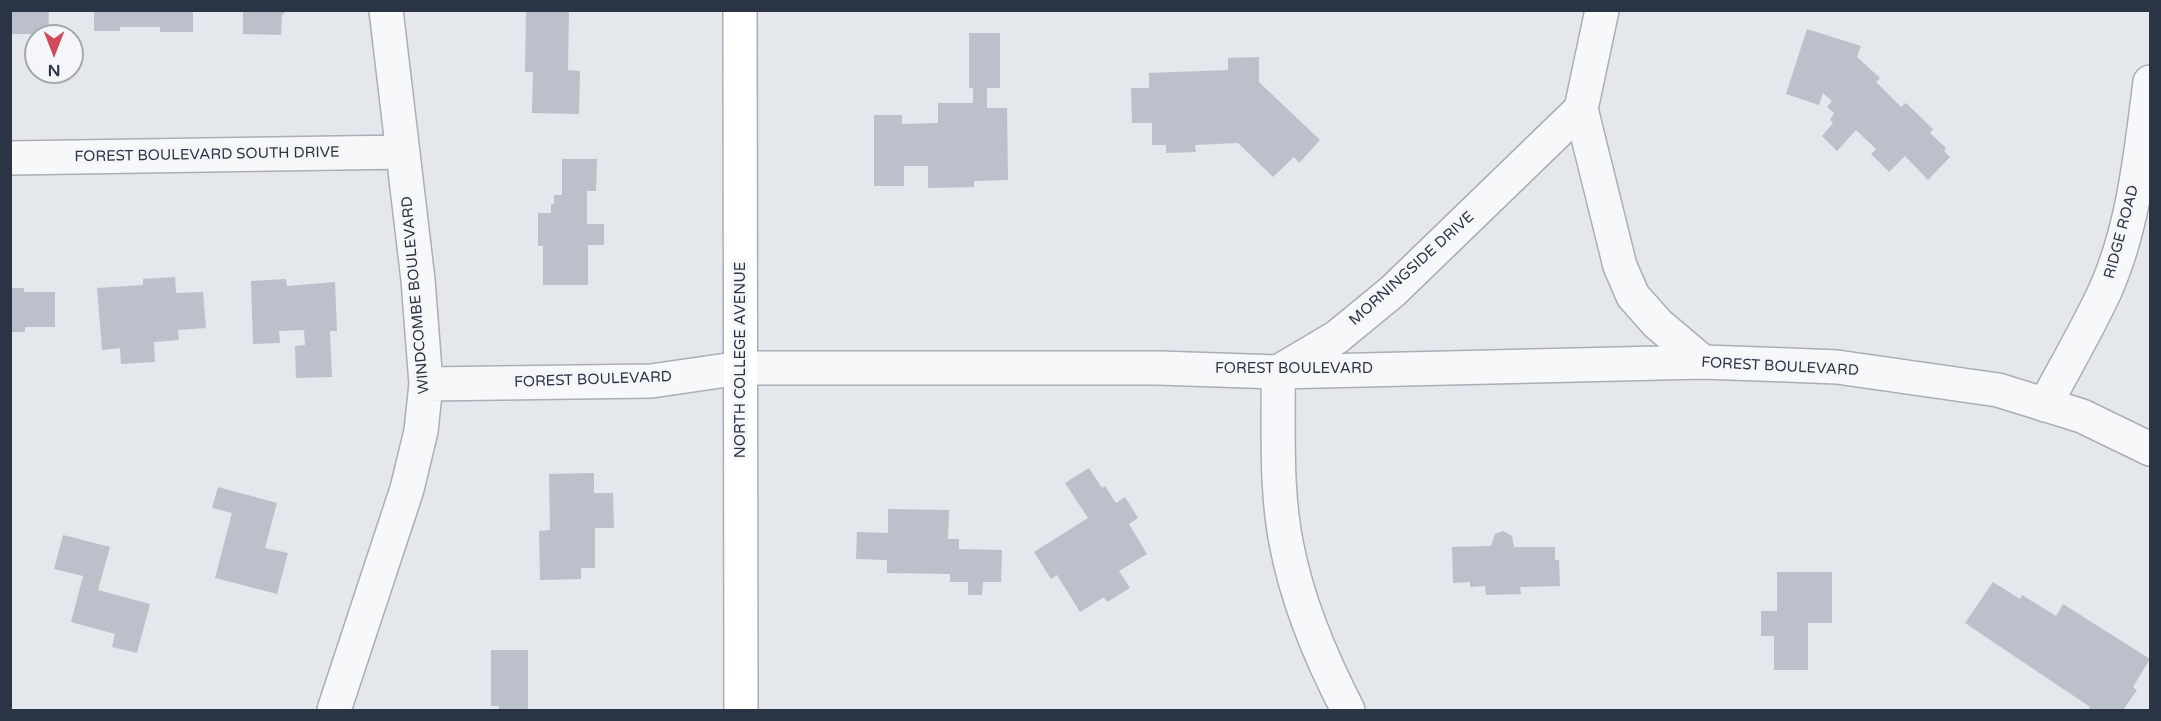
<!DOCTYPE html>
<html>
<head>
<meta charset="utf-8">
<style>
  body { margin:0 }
  #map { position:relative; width:2161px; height:721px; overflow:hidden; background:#e4e7ec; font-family:"Varela Round",sans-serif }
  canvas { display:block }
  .frame { position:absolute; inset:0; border:12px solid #2b3445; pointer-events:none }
  .north { position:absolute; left:24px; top:24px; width:60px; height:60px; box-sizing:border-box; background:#f4f6f9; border:2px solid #a4a8b1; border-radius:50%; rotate:180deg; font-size:16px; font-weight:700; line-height:24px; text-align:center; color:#2b3445 }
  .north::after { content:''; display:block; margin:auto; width:21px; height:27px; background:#d1495b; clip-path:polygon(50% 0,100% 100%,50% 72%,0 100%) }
</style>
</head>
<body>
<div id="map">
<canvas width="2161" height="721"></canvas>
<div class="frame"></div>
<div class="north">N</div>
</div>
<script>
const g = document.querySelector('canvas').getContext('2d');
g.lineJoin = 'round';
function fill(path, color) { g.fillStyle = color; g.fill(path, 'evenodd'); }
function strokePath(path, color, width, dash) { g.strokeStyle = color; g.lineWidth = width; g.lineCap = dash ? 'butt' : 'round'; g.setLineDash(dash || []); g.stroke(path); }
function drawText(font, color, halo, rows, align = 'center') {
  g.font = font + ' "Varela Round",sans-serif'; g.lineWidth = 6; g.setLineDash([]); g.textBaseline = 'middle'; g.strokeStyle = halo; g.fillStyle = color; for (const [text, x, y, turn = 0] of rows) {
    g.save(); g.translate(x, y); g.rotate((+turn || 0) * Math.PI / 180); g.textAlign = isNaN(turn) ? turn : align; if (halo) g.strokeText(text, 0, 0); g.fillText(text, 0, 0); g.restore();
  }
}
const building = new Path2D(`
  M10,10H49L48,34H10Z
  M94,10H193V32H160V27H120V31H94Z
  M243,10H285L284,14H282L281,35L243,34Z
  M526,10H569L568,70L580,71L579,114L532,113L533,72H525Z
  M1807,29L1861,46L1857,57L1880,78L1876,82L1901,107L1906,103L1933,129L1930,133L1946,148L1944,151L1950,157L1928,180L1905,156L1889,172L1871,154L1876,149L1856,130L1837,151L1822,136L1833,123L1830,120L1834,113L1827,107L1832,101L1823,93L1819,105L1786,94Z
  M969,33H1000V88H987V108H1007L1008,180L974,181V187L928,188V166H904V186H874V115H902V124L938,123V103H973V88H969Z
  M1259,57V82L1320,140L1299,163L1294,157L1273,177L1238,143L1195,145L1196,152L1166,153V145H1152V123H1132L1131,88H1149V73L1228,70V58Z
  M562,159H597L596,191H587V224H604V245H588V285H543V246H538V213H551V204H554V195H562Z
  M175,277L176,293L203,292L206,328L178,330L179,340L154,342L155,362L121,364L120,348L102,350L97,288L143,285V279Z
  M286,279L287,286L335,282L337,331H330L332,377L296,378L295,346L305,345L304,330L279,331L280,343L253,344L251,281Z
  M10,288H24V292H55V327H25V332H10Z
  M1089,468L1102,488L1105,486L1116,503L1125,497L1138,518L1129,524L1147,554L1119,571L1130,588L1107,602L1104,597L1080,612L1057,575L1051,579L1034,552L1088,518L1065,483Z
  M594,473V493H613L614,528H595V568H581V579L540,580L539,531L550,530L549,474Z
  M218,487L277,503L265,548L288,553L277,594L215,578L232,513L212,508Z
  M888,509L949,510L948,539H959V549L1002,550L1001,582H983L982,595H968V582H950V574L887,573V560L856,559L857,532L888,533Z
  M1503,531L1512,536L1514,547H1555V560H1559L1560,586L1520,587L1521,594L1486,595L1485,586L1470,587V582L1453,583L1452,547L1491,546L1495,534Z
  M63,535L110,547L98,590L150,604L137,653L112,647L115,634L71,622L83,576L54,569Z
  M1777,572H1832V623H1808V670H1774V636H1761V611H1777Z
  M1993,582L2020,599L2022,595L2056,616L2063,604L2150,659L2133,687L2137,690L2123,710H2088L2090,707L1965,623Z
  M491,650H528V710H499V706H491Z`);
const minor = new Path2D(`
  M1581,109L1620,266L1633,296L1658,324L1703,362
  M10,158L403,152
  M426,384L651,381L741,368H1159L1278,372L1703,362L1788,365L1837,367L1998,390L2082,416L2150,449
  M2045,405C2065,367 2087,330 2105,291C2134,226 2141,152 2150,82
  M334,710L407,489L421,431L426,384L418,280L386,10
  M1348,710C1322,660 1298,603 1287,547C1275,490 1279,429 1278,372L1337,337L1393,291L1581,109L1602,10`);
const secondary = new Path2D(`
  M740,10L741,710`);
const streetNames = [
  ["FOREST BOULEVARD SOUTH DRIVE",207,155,-1],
  ["RIDGE ROAD",2122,232,-75],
  ["MORNINGSIDE DRIVE",1412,269,-42],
  ["WINDCOMBE BOULEVARD",416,295,-95],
  ["NORTH COLLEGE AVENUE",741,360,-90],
  ["FOREST BOULEVARD",1780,367,3],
  ["FOREST BOULEVARD",1294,369],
  ["FOREST BOULEVARD",593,380,-2]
];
fill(building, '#bbc0ca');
strokePath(minor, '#a9aeb7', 36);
strokePath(secondary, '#a9aeb7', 36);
strokePath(minor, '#f7f8fa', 33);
strokePath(secondary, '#fff', 33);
drawText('15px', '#2b3445', '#f4f6f9', streetNames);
</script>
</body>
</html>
